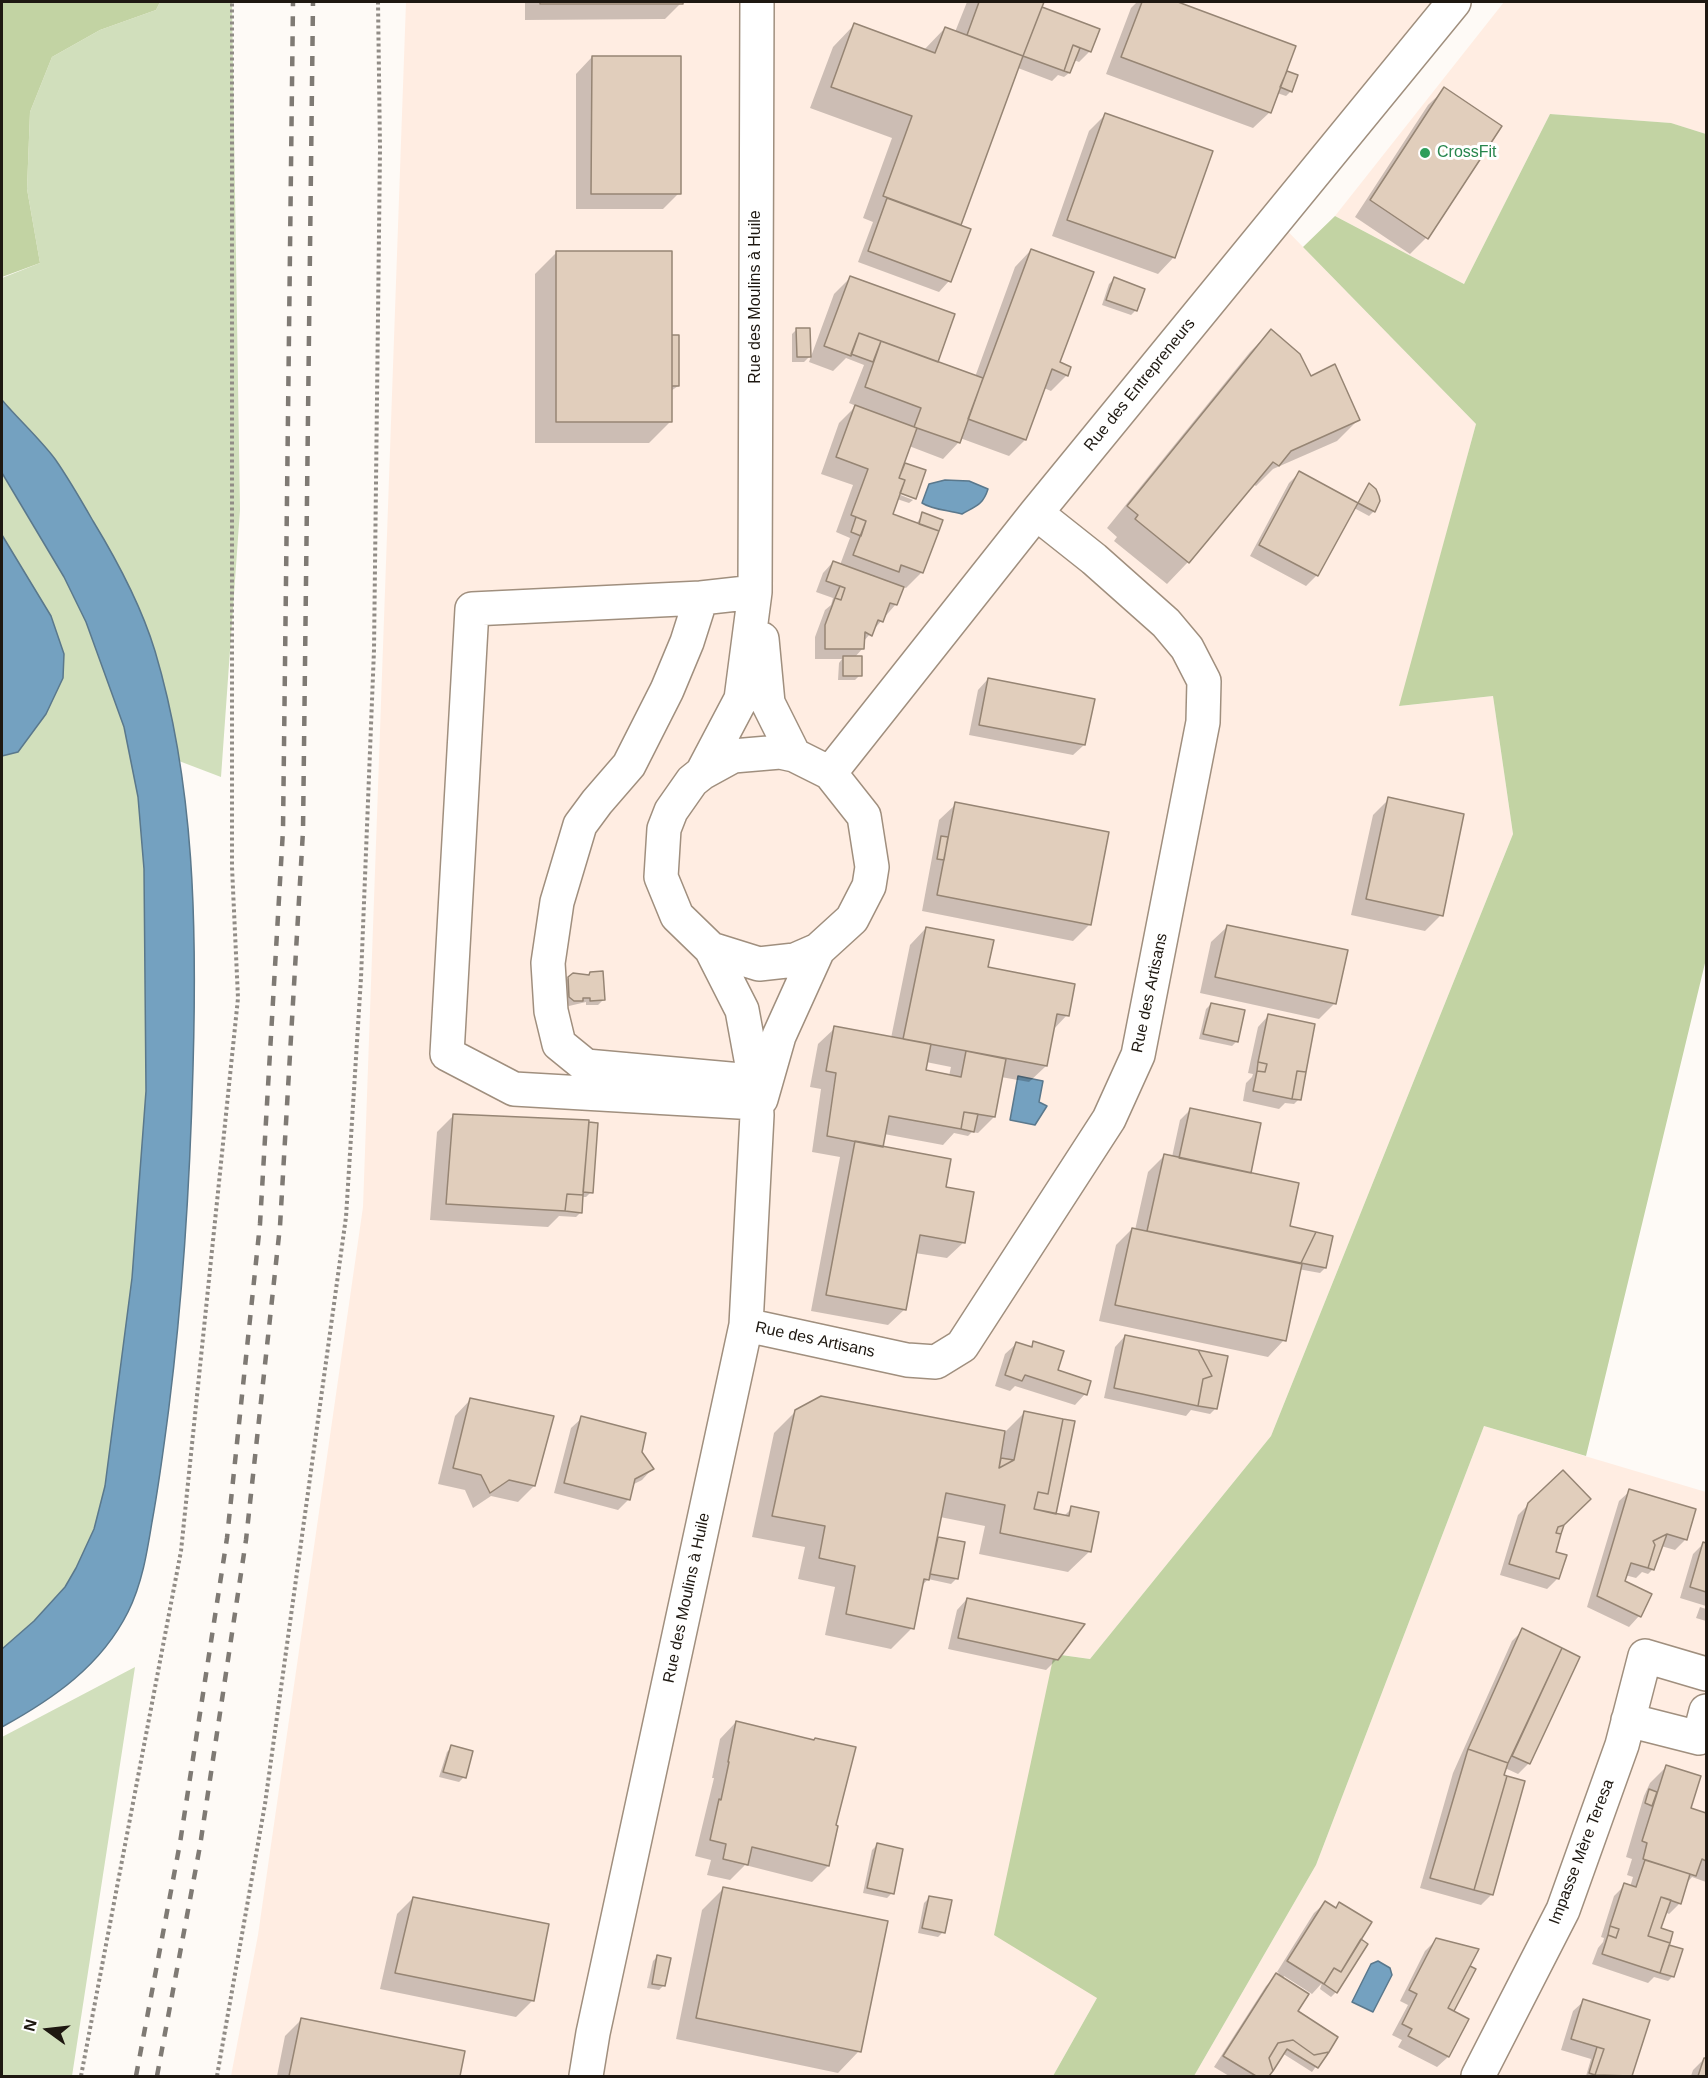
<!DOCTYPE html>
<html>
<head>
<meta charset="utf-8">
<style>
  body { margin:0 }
  #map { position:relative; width:1708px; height:2078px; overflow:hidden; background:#fefaf6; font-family:Helvetica,sans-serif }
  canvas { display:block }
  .frame { position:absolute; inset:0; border:3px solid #1e1811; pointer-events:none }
  .north { position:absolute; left:18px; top:2000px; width:60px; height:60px; -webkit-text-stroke:4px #fff; paint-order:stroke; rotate:285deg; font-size:16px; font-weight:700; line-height:24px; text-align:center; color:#1e1811 }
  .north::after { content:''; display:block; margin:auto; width:21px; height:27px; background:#1e1811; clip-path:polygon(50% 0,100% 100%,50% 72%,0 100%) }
</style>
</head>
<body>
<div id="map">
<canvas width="1708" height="2078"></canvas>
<div class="frame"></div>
<div class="north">N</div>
</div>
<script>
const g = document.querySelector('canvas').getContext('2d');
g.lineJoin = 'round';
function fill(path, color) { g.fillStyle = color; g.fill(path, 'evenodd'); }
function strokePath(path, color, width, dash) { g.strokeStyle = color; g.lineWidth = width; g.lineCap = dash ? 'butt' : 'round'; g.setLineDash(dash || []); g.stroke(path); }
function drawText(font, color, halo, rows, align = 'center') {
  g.font = font + ' Helvetica,sans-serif'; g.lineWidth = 6; g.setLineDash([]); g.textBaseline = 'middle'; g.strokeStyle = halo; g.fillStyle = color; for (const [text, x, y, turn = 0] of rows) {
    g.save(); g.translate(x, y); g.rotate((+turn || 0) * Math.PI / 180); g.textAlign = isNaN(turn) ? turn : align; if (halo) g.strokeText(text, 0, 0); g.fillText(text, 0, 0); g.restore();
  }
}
const industrial = new Path2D(`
  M406,2H1435L1421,22L1264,207L1476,424L1400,706L1493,696L1513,834L1271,1436L1090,1659L1055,1654L1097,1998L1053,2076H231L258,1935L363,1207Z
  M1504,2H1706V134L1670,123L1550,114L1464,284L1335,216Z
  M1484,1426L1706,1492V2076H1194L1316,1865Z`);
const green = new Path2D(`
  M160,2H232L240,510L221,777L179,761L173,725L154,651L142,615L112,554L54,458L2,400V278L40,263L27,189L30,112L52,57L100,30L156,10Z
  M2,474L64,577L86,622L124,727L138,797L144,869L146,1091L132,1278L105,1486L94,1529L76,1568L65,1587L34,1621L2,1649V756L18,752L17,561L2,535Z
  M135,1667L72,2076H2V1737Z`);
const forest = new Path2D(`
  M2,2H160L156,10L100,30L52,57L30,112L27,189L40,263L2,277Z
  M1550,114L1671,123L1706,134V959L1586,1456L1484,1426L1316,1865L1194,2076H1053L1097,1998L994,1935L1054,1654L1090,1659L1271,1436L1513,834L1493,696L1399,706L1476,424L1303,247L1335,216L1464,284Z`);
const water = new Path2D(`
  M2,400C19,420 39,438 55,459C69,479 81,500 93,521C118,562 141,605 155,651C195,785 197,929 193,1068C190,1181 183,1295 169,1407C164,1446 159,1484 152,1522C147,1553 142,1584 128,1612C101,1666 53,1699 2,1727V1649L34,1621L65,1587L76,1568L94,1529L105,1486L132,1278L146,1091L144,869L138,797L124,727L86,622L64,577L2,473Z
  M945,480L969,481L988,489C983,505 976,506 962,514C948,510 933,510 922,503L929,484Z
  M2,535L51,616L64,654L63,678L46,714L18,752L2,756Z
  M1018,1076L1043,1081L1039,1102L1047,1106L1035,1125L1010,1120Z
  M1378,1961L1390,1968L1392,1975L1373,2012L1352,2002L1371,1964Z`);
const shadow = new Path2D(`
  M525,2H681V3L665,19L525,20Z
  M967,2H1042L1040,8L1090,51L1079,62L1074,60L1069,73L1064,77L1058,75L1052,81L1018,68L959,226L949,281L939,292L858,262L873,222L863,218L892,138L810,108L833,47L854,25L923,51L945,28L955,32Z
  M1137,2H1174L1294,47L1283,77L1287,73L1291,91L1286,96L1277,93L1270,112L1253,128L1106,74L1131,8Z
  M592,57L679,193L663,209H576V74Z
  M1445,89L1426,238L1410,254L1355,217L1428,105Z
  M1106,114L1174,257L1158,274L1052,236L1089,131Z
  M1031,250L1058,363L1067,375L1051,391L1044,388L1025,440L1009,456L960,438L959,442L943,459L909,446L900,469L905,464L924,471L914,499V497L894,489L893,492L913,500L909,503L897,499L891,515L916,524L923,514L922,572L906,588L903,587L896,604L863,642V648L854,658L860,675L855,680H838L839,663L842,659H815V637L825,610L831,605L833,598L816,592L823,573L833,562L840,565L850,538L836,532L853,485L821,474L839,423L856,406L849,403L864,365L846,358L833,371L809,362L834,294L850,278L936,363L975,377L1015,267Z
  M557,252L671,339L678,386L671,391V421L649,443H535V274Z
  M1114,279L1143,290L1136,310L1131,315L1102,305L1109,284Z
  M797,329L809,357L804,362H792V334Z
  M1271,331L1310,378L1359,419L1337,441L1273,469L1256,486L1253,484L1188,562L1167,584L1114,541L1117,537L1107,528L1250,352Z
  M1299,473L1357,504L1369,485L1378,501L1374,511L1369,516L1354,508L1317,575L1306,586L1250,556L1289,483Z
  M988,679L1084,745L1073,755L969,735L978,690Z
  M1389,799L1441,915L1425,931L1351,915L1373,815Z
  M956,804L1107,833L1089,925L1073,941L922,911L939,820Z
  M1228,926L1335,1003L1319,1019L1200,993L1211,942Z
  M926,928L986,968L1067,1015L1052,1031L1046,1066L1029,1082L1001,1077L994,1117L978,1133L972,1132L968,1136L954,1133L943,1145L884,1134L882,1148L944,1188L964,1242L947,1258L915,1253L905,1309L888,1325L811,1311L840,1157L812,1152L821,1089L810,1087L818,1044L835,1028L891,1038L910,945ZM926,1062L951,1067L949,1076L925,1071Z
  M569,978L603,1000L598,1005H586V1002L569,1006L564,1002L563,983Z
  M1211,1004L1237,1041L1232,1046L1199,1039L1206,1009Z
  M1268,1016L1299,1099L1294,1104L1285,1103L1279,1109L1243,1101L1246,1083L1252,1077L1253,1074L1248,1073L1258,1027Z
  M1191,1109L1249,1174L1288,1227L1325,1268L1320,1273L1298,1269L1284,1340L1268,1357L1099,1321L1116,1245L1132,1229L1135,1230L1148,1172L1164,1156L1172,1157L1180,1120Z
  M453,1116L587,1126L589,1124L591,1192L586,1197H582L581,1212L576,1217L559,1216L548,1227L430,1220L437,1132Z
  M1125,1336L1215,1409L1210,1414L1191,1410L1186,1416L1104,1398L1115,1347Z
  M1034,1343L1056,1371L1085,1394L1075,1405L1015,1386L1010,1391L995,1386L1005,1354L1016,1344L1029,1348Z
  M821,1397L1005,1432L1025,1412L1054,1515L1063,1517L1072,1508L1090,1551L1068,1572L979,1554L985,1526L940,1517L935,1542L939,1539L956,1579L951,1584L928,1579L921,1587L912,1628L891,1649L825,1635L835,1587L798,1579L805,1547L752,1537L774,1433L796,1411Z
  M471,1399L534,1486L518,1502L491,1496L473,1508L465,1490L438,1484L455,1416Z
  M582,1418L640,1452L652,1469L642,1480L632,1485L629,1499L618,1510L554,1493L571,1428Z
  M1630,1491L1686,1539L1675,1550L1661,1546L1653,1569L1648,1574L1642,1572L1636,1578L1625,1575L1623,1582L1639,1616L1629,1627L1587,1607L1619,1501Z
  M1529,1504L1562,1525L1554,1553L1558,1578L1547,1589L1500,1575L1518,1515Z
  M1704,1543L1706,1544V1606L1680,1598L1693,1554Z
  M967,1599L1057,1659L1046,1670L948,1649L957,1610Z
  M1700,1607L1706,1609V1621L1696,1618Z
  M1523,1630L1578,1657L1529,1763L1518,1774L1505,1768L1502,1776L1492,1894L1481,1905L1420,1888L1453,1773L1512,1641Z
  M736,1722L834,1826L828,1866L812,1882L745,1865L730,1880L707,1875L711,1860L695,1856L714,1778H712L720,1739Z
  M452,1747L464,1777L459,1782L439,1777L447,1752Z
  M1666,1767L1690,1809L1706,1815V1882L1692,1877L1686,1884L1680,1903L1669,1914L1665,1912L1659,1929L1668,1946L1673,1976L1668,1981L1654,1977L1648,1983L1592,1964L1598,1948L1603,1942L1604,1938L1601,1937L1614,1896L1625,1885L1630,1887L1633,1877L1627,1875L1632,1859L1626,1857L1644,1796L1650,1783Z
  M877,1845L892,1893L887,1898L863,1893L872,1850Z
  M724,1888L859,2051L838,2073L676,2039L702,1910Z
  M413,1898L532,2001L516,2017L380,1989L397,1914Z
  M929,1898L943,1932L938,1937L918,1933L924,1903Z
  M1325,1903L1335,1908L1339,1904L1359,1940L1336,1992L1331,1997L1320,1989L1322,1983L1312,1994L1284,1976L1283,1979L1296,2011L1327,2051L1312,2072L1282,2053L1267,2076H1229L1214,2067L1266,1986L1279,1973L1277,1972L1314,1913Z
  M1436,1940L1474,1969L1452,2012L1467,2020L1448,2057L1437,2067L1398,2047L1402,2040L1392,2035L1408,2005L1400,2001L1425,1951Z
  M658,1956L664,1985L659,1990L647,1988L653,1961Z
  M1584,2001L1648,2021L1630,2076H1586L1591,2059L1561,2050L1573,2011Z
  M302,2019L463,2052L458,2076H277L285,2036Z
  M1704,2059L1706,2060V2076H1691L1693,2070Z`);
const building = new Path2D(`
  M540,2H683V4H540Z
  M979,2H1044L1023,56L967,35Z
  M1142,2H1178L1296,46L1271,113L1121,57Z
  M1042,7L1100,29L1091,52L1073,45L1064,71L1023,56Z
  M854,23L935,53L945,27L1023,56L961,225L883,196L912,116L831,87Z
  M1073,45L1080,48L1070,73L1064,71Z
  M592,56H681V194H591Z
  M1287,71L1298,75L1292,92L1280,87Z
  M1444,87L1502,126L1428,239L1370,200Z
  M1105,113L1213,151L1175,258L1067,220Z
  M887,198L971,229L951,282L868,251Z
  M1031,249L1094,272L1060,362L1071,367L1068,376L1052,369L1026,440L968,419Z
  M556,251H672V422H556Z
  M850,276L955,314L938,362L859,333L851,356L824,346Z
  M1114,277L1145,289L1137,311L1106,300Z
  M796,328H810L811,357H797Z
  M1271,329L1300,354L1311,376L1335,364L1360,420L1291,451L1279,466L1273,462L1189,563L1135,519L1138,515L1127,506Z
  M859,333L881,341L873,362L851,354Z
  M672,335H679V386H672Z
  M881,341L983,378L960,443L914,427L921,408L865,387Z
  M855,405L917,428L899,478L905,480L893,514L939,531L923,573L901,565L899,572L853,555L866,521L851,515L868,469L836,457Z
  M905,463L926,470L916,499L900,493L905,480L899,478Z
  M1299,471L1358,503L1318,576L1259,545Z
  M1369,483L1376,489L1379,496L1380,501L1375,512L1358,503Z
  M922,512L943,520L939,531L919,524Z
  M856,517L866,521L861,536L851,532Z
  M833,561L904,587L897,605L890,603L883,622L878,620L872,636L865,632L864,649H825V625L835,598L841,600L845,588L826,581Z
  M840,586L845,588L841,600L835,598Z
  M843,656H862V676H843Z
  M988,678L1095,699L1085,745L979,725Z
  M1388,797L1464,814L1443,916L1366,899Z
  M955,802L1109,832L1091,925L937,895Z
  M941,836L948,837L944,860L937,859Z
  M1227,925L1348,950L1336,1004L1215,977Z
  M926,927L994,940L988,967L1075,984L1069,1016L1057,1014L1047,1066L903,1039Z
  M603,971L605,1000L590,1001V998H583V1001H574L569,997L568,977L573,973L589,975L590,972Z
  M1211,1003L1245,1010L1238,1042L1203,1034Z
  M1268,1014L1315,1024L1306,1072L1297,1071L1292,1099L1253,1091L1257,1071L1265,1072L1267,1064L1258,1062Z
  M834,1026L931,1044L926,1070L961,1077L966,1051L1006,1059L995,1117L964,1112L961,1129L889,1116L883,1147L827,1136L836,1073L826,1071Z
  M1258,1062L1267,1064L1265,1072L1257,1071Z
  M1297,1071L1306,1072L1301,1100L1292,1099Z
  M1190,1108L1261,1123L1251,1173L1179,1158Z
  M964,1112L978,1114L974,1132L961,1129Z
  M453,1114L589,1120L583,1195L567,1194L565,1211L446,1204Z
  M589,1122L598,1123L593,1193L583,1192Z
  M855,1141L951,1159L946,1187L974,1192L965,1243L920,1235L906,1310L826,1295Z
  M1164,1154L1299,1183L1290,1226L1316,1232L1301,1263L1147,1231Z
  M567,1194L583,1195L582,1213L565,1211Z
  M1132,1228L1302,1264L1286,1341L1115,1305Z
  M1316,1232L1333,1236L1326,1268L1301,1263Z
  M1125,1335L1198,1350L1212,1376L1203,1379L1198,1406L1114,1388Z
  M1033,1341L1064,1351L1058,1370L1091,1381L1087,1395L1025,1375L1022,1381L1005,1375L1016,1342L1032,1347Z
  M1198,1350L1228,1356L1217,1409L1198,1406L1203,1379L1212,1376Z
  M821,1396L1005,1431L999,1468L1014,1460L1024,1411L1063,1419L1048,1494L1038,1492L1034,1509L1069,1516L1071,1506L1099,1512L1091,1552L1000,1533L1005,1505L946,1493L929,1580L924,1579L914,1629L846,1614L855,1566L819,1558L825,1526L772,1516L795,1410Z
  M470,1398L554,1416L535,1486L509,1480L490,1493L481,1475L453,1468Z
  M581,1416L646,1433L642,1452L654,1469L635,1479L630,1500L564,1483Z
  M1063,1419L1075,1421L1056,1514L1034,1509L1038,1492L1048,1494Z
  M1001,1458L1014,1460L999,1468Z
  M1563,1470L1591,1499L1564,1525L1558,1527L1556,1533L1561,1534L1556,1552L1567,1555L1559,1579L1509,1564L1528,1503Z
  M1629,1489L1696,1509L1687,1540L1667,1534L1653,1541L1655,1545L1648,1568L1631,1563L1625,1581L1652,1594L1641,1617L1597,1596Z
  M1564,1525L1561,1534L1556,1533L1558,1527Z
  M1667,1534L1654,1570L1648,1568L1655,1545L1653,1541Z
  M938,1537L965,1542L958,1579L930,1574Z
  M1703,1542L1706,1543V1592L1690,1587Z
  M967,1598L1085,1624L1058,1660L958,1638Z
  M1522,1628L1562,1648L1508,1763L1468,1749Z
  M1562,1648L1580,1657L1530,1764L1512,1756Z
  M736,1721L814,1740L815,1738L856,1747L836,1825L838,1826L829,1866L752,1847L748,1865L723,1859L726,1844L710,1840L719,1799L721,1800L729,1762H728Z
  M451,1745L473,1751L466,1778L443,1772Z
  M1468,1749L1508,1763L1504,1775L1507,1776L1474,1890L1430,1878Z
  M1666,1765L1701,1776L1691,1808L1706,1813V1861L1702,1859L1696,1876L1643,1859L1647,1843L1642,1841Z
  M1507,1776L1525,1781L1493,1895L1474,1890Z
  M1649,1789L1657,1792L1652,1806L1645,1803Z
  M877,1843L903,1849L894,1894L867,1888Z
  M1645,1860L1690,1874L1681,1904L1661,1897L1648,1936L1670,1943L1660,1973L1602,1954L1608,1935L1616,1938L1619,1929L1610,1926L1624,1883L1636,1887Z
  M723,1887L888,1921L861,2052L696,2018Z
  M929,1896L952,1900L945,1933L922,1928Z
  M413,1897L549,1924L534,2001L395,1973Z
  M1661,1897L1671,1900L1661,1928L1673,1932L1670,1943L1648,1936Z
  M1325,1901L1336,1908L1339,1902L1372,1922L1341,1972L1334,1968L1324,1984L1287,1961Z
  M1610,1926L1619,1929L1616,1938L1608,1935Z
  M1436,1938L1479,1949L1448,2008L1469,2019L1449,2057L1408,2036L1412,2029L1402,2024L1417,1994L1409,1990Z
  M1361,1939L1368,1944L1337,1993L1324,1984L1334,1968L1341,1972Z
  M1669,1945L1683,1949L1674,1977L1660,1973Z
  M657,1955L671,1958L665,1986L652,1984Z
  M1470,1966L1476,1969L1454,2011L1448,2008Z
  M1276,1973L1309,1994L1298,2011L1338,2037L1329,2052L1314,2055L1293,2040L1278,2043L1269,2058L1273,2071L1269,2076H1256L1223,2056Z
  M1583,1999L1650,2020L1632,2076L1595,2075L1604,2049L1571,2039Z
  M301,2018L465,2051L460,2076H289Z
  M1293,2040L1314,2055L1329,2052L1318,2068L1287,2049L1273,2071L1269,2058L1278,2043Z
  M1597,2047L1604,2049L1595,2075L1589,2073Z
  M1704,2058H1706V2076H1698Z`);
const path = new Path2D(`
  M81,2076L181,1551L238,998L232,867V2
  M217,2076L265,1804L346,1217L361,978L374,650L380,149L378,2`);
const minor = new Path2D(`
  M701,598L472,609L447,1054L514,1089L756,1103
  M762,639L768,703L794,755
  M702,773L741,699L755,592L757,2
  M830,773L1036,513L1454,2
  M752,1081L586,1066L559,1044L551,1011L548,963L557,902L580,825L597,802L629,765L667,690L687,642L701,598L755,592
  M761,1099L779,1036L818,950L852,919L869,886L872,867L864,816L830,773L794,755L780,752L733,756L702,773L692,781L671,811L664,829L661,877L677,916L711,949L759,964L795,960L818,950
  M746,1325L907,1360L936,1362L962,1346L1109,1119L1138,1055L1203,722L1204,681L1187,648L1166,623L1094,559L1036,513
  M1628,1720L1699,1738L1706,1711
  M586,2076L593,2033L746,1325L757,1115L755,1081L742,1010L711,949
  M1478,2076L1563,1910L1622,1745L1645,1656L1706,1674`);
const rail = new Path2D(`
  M136,2076L180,1843L227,1538L260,1224L283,830L293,2
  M157,2076L200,1846L246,1540L280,1226L303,831L313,2`);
const markers = [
  [1425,153,6,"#2e9e5b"]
];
const leisureNames = [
  ["CrossFit",1437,153]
];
const streetNames = [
  ["Rue des Moulins à Huile",756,297,-90],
  ["Rue des Entrepreneurs",1140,385,-51],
  ["Rue des Artisans",1150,993,-78],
  ["Rue des Artisans",815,1340,12],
  ["Rue des Moulins à Huile",687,1598,-78],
  ["Impasse Mère Teresa",1582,1852,-69]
];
fill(industrial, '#ffede2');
fill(green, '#d1dfbc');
fill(forest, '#c2d3a3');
fill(water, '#74a1c0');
strokePath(water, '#5a788c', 1.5);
fill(shadow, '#0003');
fill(building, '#e1cebc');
strokePath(building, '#968574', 1.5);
strokePath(minor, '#a08f7e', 36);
strokePath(path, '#918c86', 4, [3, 3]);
strokePath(minor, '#fff', 33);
strokePath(rail, '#7f7a74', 4.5, [10, 10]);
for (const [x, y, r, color] of markers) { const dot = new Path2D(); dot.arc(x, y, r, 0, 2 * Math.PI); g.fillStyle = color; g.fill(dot); strokePath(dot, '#fff', 2); }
drawText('16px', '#27864d', '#fff', leisureNames, 'left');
drawText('16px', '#1e1811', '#fff', streetNames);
</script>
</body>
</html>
